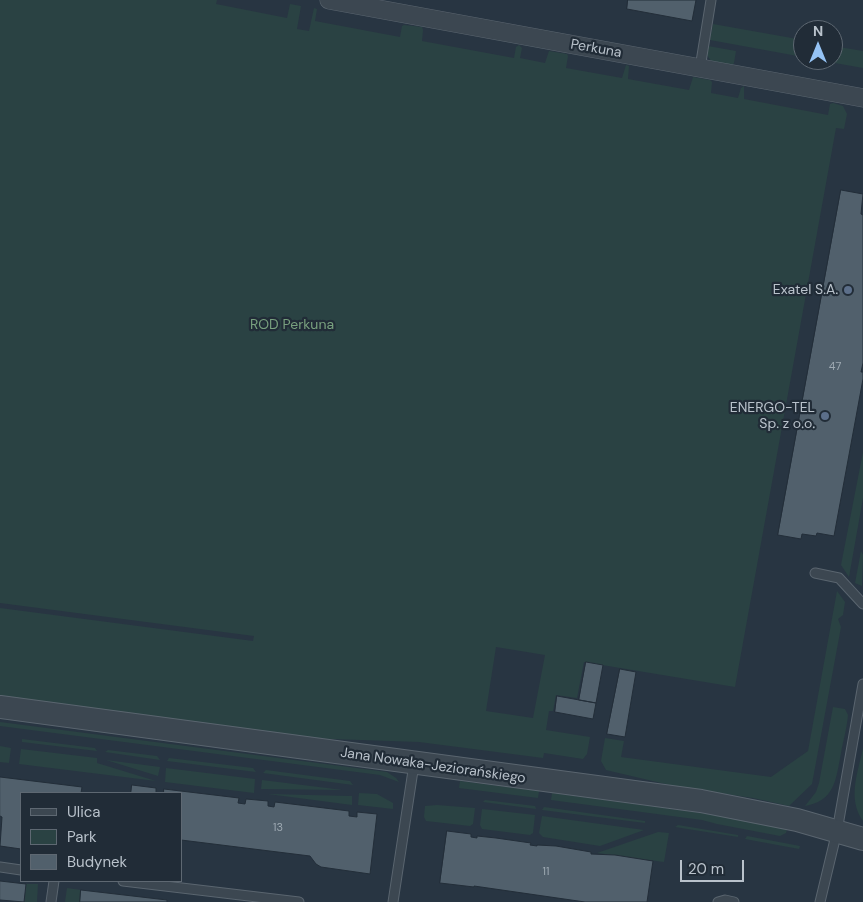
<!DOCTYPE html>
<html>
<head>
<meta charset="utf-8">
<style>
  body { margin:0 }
  #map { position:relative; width:863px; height:902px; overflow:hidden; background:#283542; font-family:"DM Sans",sans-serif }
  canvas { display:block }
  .legend { position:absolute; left:20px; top:792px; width:162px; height:90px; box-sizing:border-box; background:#212c37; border:1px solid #5e6872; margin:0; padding:6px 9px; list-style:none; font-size:15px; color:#b9c2cb }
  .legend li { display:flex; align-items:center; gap:10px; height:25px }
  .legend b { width:25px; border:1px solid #5e6872 }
  .north { position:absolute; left:793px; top:20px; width:50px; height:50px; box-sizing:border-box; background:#212c37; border:1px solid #5e6872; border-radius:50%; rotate:0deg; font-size:14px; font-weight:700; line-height:20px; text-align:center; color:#b9c2cb }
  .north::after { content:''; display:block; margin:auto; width:18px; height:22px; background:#95c3f4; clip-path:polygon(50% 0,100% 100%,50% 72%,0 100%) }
  .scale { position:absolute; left:680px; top:860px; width:64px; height:22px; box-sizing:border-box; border:2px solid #b9c2cb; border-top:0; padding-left:6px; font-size:15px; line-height:18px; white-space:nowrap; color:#b9c2cb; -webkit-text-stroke:4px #212c37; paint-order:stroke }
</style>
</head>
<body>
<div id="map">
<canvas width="863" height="902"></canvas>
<ul class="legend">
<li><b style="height:6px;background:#3c4751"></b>Ulica</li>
<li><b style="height:14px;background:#2a4243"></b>Park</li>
<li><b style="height:14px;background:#51606c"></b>Budynek</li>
</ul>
<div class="north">N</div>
<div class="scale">20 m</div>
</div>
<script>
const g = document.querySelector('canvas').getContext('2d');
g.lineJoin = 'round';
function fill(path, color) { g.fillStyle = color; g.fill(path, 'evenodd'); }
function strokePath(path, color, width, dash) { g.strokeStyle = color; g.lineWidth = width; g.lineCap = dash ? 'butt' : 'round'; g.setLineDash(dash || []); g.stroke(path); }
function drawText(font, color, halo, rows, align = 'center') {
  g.font = font + ' "DM Sans",sans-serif'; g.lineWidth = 4.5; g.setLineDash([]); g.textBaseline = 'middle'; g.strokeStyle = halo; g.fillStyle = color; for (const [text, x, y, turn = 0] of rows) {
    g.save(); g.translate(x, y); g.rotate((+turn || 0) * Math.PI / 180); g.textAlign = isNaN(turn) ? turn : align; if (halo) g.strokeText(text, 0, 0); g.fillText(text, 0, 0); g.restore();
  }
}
const green = new Path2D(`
  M0,0H217L216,4L287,18L290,4L301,6L297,29L309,31L314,8L317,9L315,21L400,37L402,26L404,25L422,27L423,30L422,41L514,58L516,47L519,45L522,48L520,58L545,63L549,51L567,54L568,56L566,68L622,78L626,65L629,66L628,79L689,90L693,77L710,80L712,82L711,93L738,98L741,88L744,86V99L828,115L830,104L833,103L843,106L847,114L844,129L836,128L735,687L584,662L577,698L556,695L553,711H549L546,730L590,737L587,754L583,759L544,753L543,758L419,742L303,738L22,701L0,696V608L253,641L254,636L0,603ZM496,647L545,655L533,718L486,711Z
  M713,24L803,40V57L710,40Z
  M708,46L736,51L734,63L732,65L711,61L707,55Z
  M833,46L863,51V68L818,60H833Z
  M863,452V498L849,577L841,565Z
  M861,551L863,555L862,586L855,583Z
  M837,591L845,602L843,615L838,619L841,627L812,784L789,806L753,798L678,787L606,770L601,761L605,738L624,741L621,757L771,777L808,751Z
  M833,707L845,709L848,715C847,728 843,741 841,753C836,779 835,801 805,806L816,792L819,783Z
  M0,722L387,772L396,778L399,782L380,775L0,726Z
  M22,739L95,748L97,751L22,742Z
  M0,746L11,748L9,763L0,762Z
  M863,748V821C847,799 858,772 863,748Z
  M21,749L97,758V763L156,781L19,764Z
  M108,750L157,756L160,760L105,752Z
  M169,758L253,768L256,772L167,761Z
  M106,760L160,767L158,776Z
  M166,768L255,779L254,793L165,782Z
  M266,770L350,781L353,785L263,773Z
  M262,780L343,790L261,789Z
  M460,781L539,791L538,798L459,788Z
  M359,793L377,794L393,803V809L358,805Z
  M552,793L724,816L787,829L786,833L780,836L717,824L702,820L551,800Z
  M268,794L350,796H352V805Z
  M485,800L535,806L536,809L483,802Z
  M437,805L475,808L473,824L470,826L426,821L424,817L425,806Z
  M544,807L645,821V823L542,810Z
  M482,809L535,815L533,833L530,835L482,829L480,825Z
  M542,816L644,830L600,846L543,837L539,833Z
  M678,825L738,835V837L675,827Z
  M658,832L669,833L664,862L597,853Z
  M747,836L800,846L799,849L745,839Z
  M26,884H38L37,902H24Z
  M67,888L81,890L80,902H65Z`);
const building = new Path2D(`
  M628,0H696L692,21L627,9Z
  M841,190L863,194L861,214L863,215V363L861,372H863V379L834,536L817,533L816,536L802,534L801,539L778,535Z
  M586,662L603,665L596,703L579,700Z
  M620,669L636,672L625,737L607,734Z
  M557,696L596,703L593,719L555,712Z
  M0,777L82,787L81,793H21V849L0,846L2,817L0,816Z
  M132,785L156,788V793H160H131Z
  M164,789L239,798L238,803L245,804L246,799L268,801V806L274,807L275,802L349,811V816L357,817V812L377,814L370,874L321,867L316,864L310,856L181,840V793H164Z
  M447,831L471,834V837L477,838V836L496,838L531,843L530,845L537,846V845L556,846L591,852V854L615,855L653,861L647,902H585L474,886V887L440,883Z
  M0,881L26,884L24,902L0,900Z
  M81,890L167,900V902H80Z`);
const service = new Path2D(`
  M700,68L711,0
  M815,573L839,578L863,604
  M0,867L21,870
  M123,881L299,902
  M51,902L54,881
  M393,902L414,764
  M718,902L725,900L734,902
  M820,902L837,831L863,684`);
const minor = new Path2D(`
  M329,0L863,98`);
const tertiary = new Path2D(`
  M0,707L701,801L797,820L863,839`);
const markers = [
  [848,290,5,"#5c6f8a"],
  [825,416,5,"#5c6f8a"]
];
const numberNames = [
  ["47",835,367],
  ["13",278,828],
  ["11",546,872]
];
const streetNames = [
  ["Perkuna",596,49,10],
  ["Jana Nowaka-Jeziorańskiego",433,766,8]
];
const poiNames = [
  ["Exatel S.A.",838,290],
  ["ENERGO-TEL",815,408],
  ["Sp. z o.o.",815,424]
];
const parkNames = [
  ["ROD Perkuna",292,325]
];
fill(green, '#2a4243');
fill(building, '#51606c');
strokePath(building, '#232e39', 1);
strokePath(service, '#5a656f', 11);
strokePath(minor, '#5a656f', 19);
strokePath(tertiary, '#5a656f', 24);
strokePath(service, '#3c4751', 9);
strokePath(minor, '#3c4751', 18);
strokePath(tertiary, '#3c4751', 22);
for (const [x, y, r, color] of markers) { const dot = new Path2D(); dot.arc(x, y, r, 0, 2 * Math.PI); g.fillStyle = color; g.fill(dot); strokePath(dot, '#212c37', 2); }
drawText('11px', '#9faab3', null, numberNames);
drawText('14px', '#b9c2cb', '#212c37', streetNames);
drawText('14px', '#b9c2cb', '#212c37', poiNames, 'right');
drawText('14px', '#78a07e', '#212c37', parkNames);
</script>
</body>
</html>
